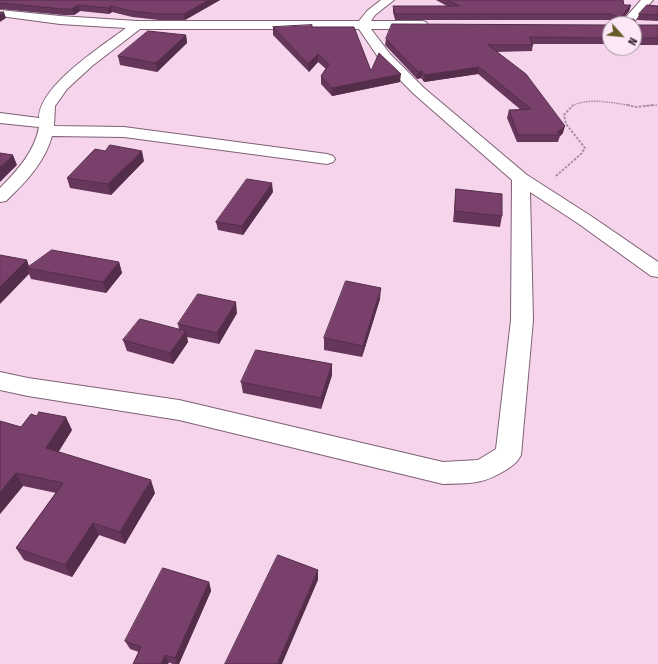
<!DOCTYPE html>
<html>
<head>
<meta charset="utf-8">
<style>
  body { margin:0 }
  #map { position:relative; width:658px; height:664px; overflow:hidden; background:#f6d5ec; font-family:"Fira Sans Condensed",sans-serif }
  canvas { display:block }
  .north { position:absolute; left:602px; top:16px; width:40px; height:40px; box-sizing:border-box; background:#fbe7f5; border:1px solid #aa99a5; border-radius:50%; rotate:117deg; font-size:11px; font-weight:700; line-height:16px; text-align:center; color:#30232c }
  .north::after { content:''; display:block; margin:auto; width:14px; height:18px; background:#635a26; clip-path:polygon(50% 0,100% 100%,50% 72%,0 100%) }
</style>
</head>
<body>
<div id="map">
<canvas width="658" height="664"></canvas>
<div class="north">N</div>
</div>
<script>
const g = document.querySelector('canvas').getContext('2d');
g.lineJoin = 'round';
function strokePath(path, color, width, dash) { g.strokeStyle = color; g.lineWidth = width; g.lineCap = dash ? 'butt' : 'round'; g.setLineDash(dash || []); g.stroke(path); }
function fill(path, color) { g.fillStyle = color; g.fill(path, 'evenodd'); }
const pathFar1 = new Path2D(`
  M572,106C587,97 615,103 633,106
  M643,106L658,105`);
const path = new Path2D(`
  M627,105L636,107L654,105
  M556,176L581,154L585,148L566,124L564,115L573,105`);
const minor = new Path2D(`
  M381,0H394L375,15L371,21H422L426,22L428,25L426,28L422,29H371L390,54L424,88L527,175L591,216L658,262V277L651,276L579,224L530,192L533,320L521,455C517,463 513,465 506,470C481,485 471,483 443,484L179,420L28,396L0,390V372L28,378L179,400L443,462L478,460L496,449L511,320L512,180L414,94L380,60L359,29H140L92,66L67,89L55,106L54,126L124,127L327,154L333,156L335,159L333,162L327,164L124,137L52,136C45,162 25,183 6,201L0,202V188C17,171 35,151 39,127L0,123V113L39,118C39,86 102,46 126,28L60,24L0,16V10L60,16L137,21H359L367,11Z
  M641,0H653L632,24H620Z`);
const wall = new Path2D(`
  M0,0H220L185,20H159L132,17L112,12L109,14L80,11L74,15H63L0,9Z
  M436,0H623L624,5H631L629,11L623,19H634L636,25H658V45H634V24H612L613,22L610,20H395L393,12V6H447Z
  M658,6V21L637,20L639,14Z
  M610,25V44H533L532,51L497,52L563,133L560,136L558,142H517L507,118L509,110H521L478,74L424,82L421,78L417,79L385,45L386,39Z
  M273,27H312L371,71L400,82L332,96L321,84V76L326,69L318,62L309,72L273,35Z
  M186,35L187,43L157,72L120,65L118,56Z
  M144,161L111,195L70,188L67,178Z
  M456,189L502,216L500,227L453,222Z
  M273,192L243,235L218,230L216,222Z
  M0,255L29,266L119,262L122,273L106,293L31,279L29,274Z
  M380,299L362,357L324,350V338Z
  M237,313L219,344L187,337L188,342L173,364L127,351L123,340L179,329L178,324Z
  M332,364V375L321,409L243,393L241,382Z
  M21,427L72,430L58,452L155,493L125,544L99,535L72,577L24,560L16,548L56,493L23,486L0,514Z
  M209,582L211,591L179,664H173L130,649L125,641Z`);
const shadedWall = new Path2D(`
  M209,0H220L185,20L184,14Z
  M78,5L80,11L74,15L72,9Z
  M631,5L629,11L619,23L621,17Z
  M111,6L112,12L109,14L108,8Z
  M4,12L6,18L0,22V15Z
  M186,35L187,43L157,72L156,63Z
  M318,54V62L309,72L308,64Z
  M479,67L478,74L424,82L425,75Z
  M422,71L421,78L417,79L418,72Z
  M401,74L400,82L332,96V88Z
  M565,126L563,133L560,136V135H558V132Z
  M142,151L144,161L111,195L108,184Z
  M13,155L17,165L0,182V167Z
  M272,183L273,192L243,235L242,226Z
  M27,260L30,269L27,268L29,274L0,304V287Z
  M119,262L122,273L106,293L103,282Z
  M381,288L380,299L362,357L363,346Z
  M236,302L237,313L219,344L217,333Z
  M186,331L188,342L173,364L170,353Z
  M332,364V375L321,409V398Z
  M66,417L72,430L53,461L46,448Z
  M16,473L23,486L0,514V492Z
  M151,480L155,493L125,544L120,532Z
  M93,523L99,535L72,577L65,565Z
  M318,570V580L282,664H277Z
  M209,582L211,591L179,664H177L175,658Z
  M165,655L169,663L168,664H161Z`);
const building = new Path2D(`
  M0,0H209L184,14H158L131,11L111,6L108,8L78,5L72,9H62L0,3Z
  M448,0H623L624,5H631L621,17V19H634L636,25H658V38H634V24H612L613,19H618V17L612,14H395L393,6H459Z
  M647,5L658,6V15L639,14Z
  M0,12H4L0,15Z
  M392,24L610,25V38L529,37L533,45H488L526,74L565,126L558,132L557,131L560,135H518L509,110L531,109L479,67L425,75L422,71L418,72L386,39Z
  M312,25V27H354L371,71L379,53L401,74L332,88L321,76L329,64L318,54L308,64L273,27Z
  M148,31L186,35L156,63L118,56Z
  M110,145L142,151L108,184L67,178L95,149L105,151Z
  M0,153L13,155L0,167Z
  M247,179L272,183L242,226L216,222Z
  M456,189L502,194V216L455,211Z
  M52,250L119,262L103,282L27,268Z
  M0,255L27,260L0,287Z
  M346,281L381,288L363,346L324,338Z
  M198,294L236,302L217,333L178,324Z
  M140,319L186,331L170,353L123,340Z
  M256,350L332,364L321,398L241,382Z
  M39,412L66,417L46,448L151,480L120,532L93,523L65,565L16,548L63,483L16,473L0,492V421L21,427L31,414L37,416Z
  M278,555L318,570L277,664H225Z
  M163,568L209,582L175,658L165,655L161,664H133L141,647L125,641Z`);
strokePath(minor, '#7e6175', 2);
strokePath(pathFar1, '#a990a1', 1.5, [1.5, 1]);
strokePath(path, '#a990a1', 2, [2.5, 1.5]);
fill(minor, '#fff');
fill(wall, '#67375b');
fill(shadedWall, '#542d4a');
fill(building, '#78406a');
strokePath(building, '#542d4a', 1);
</script>
</body>
</html>
